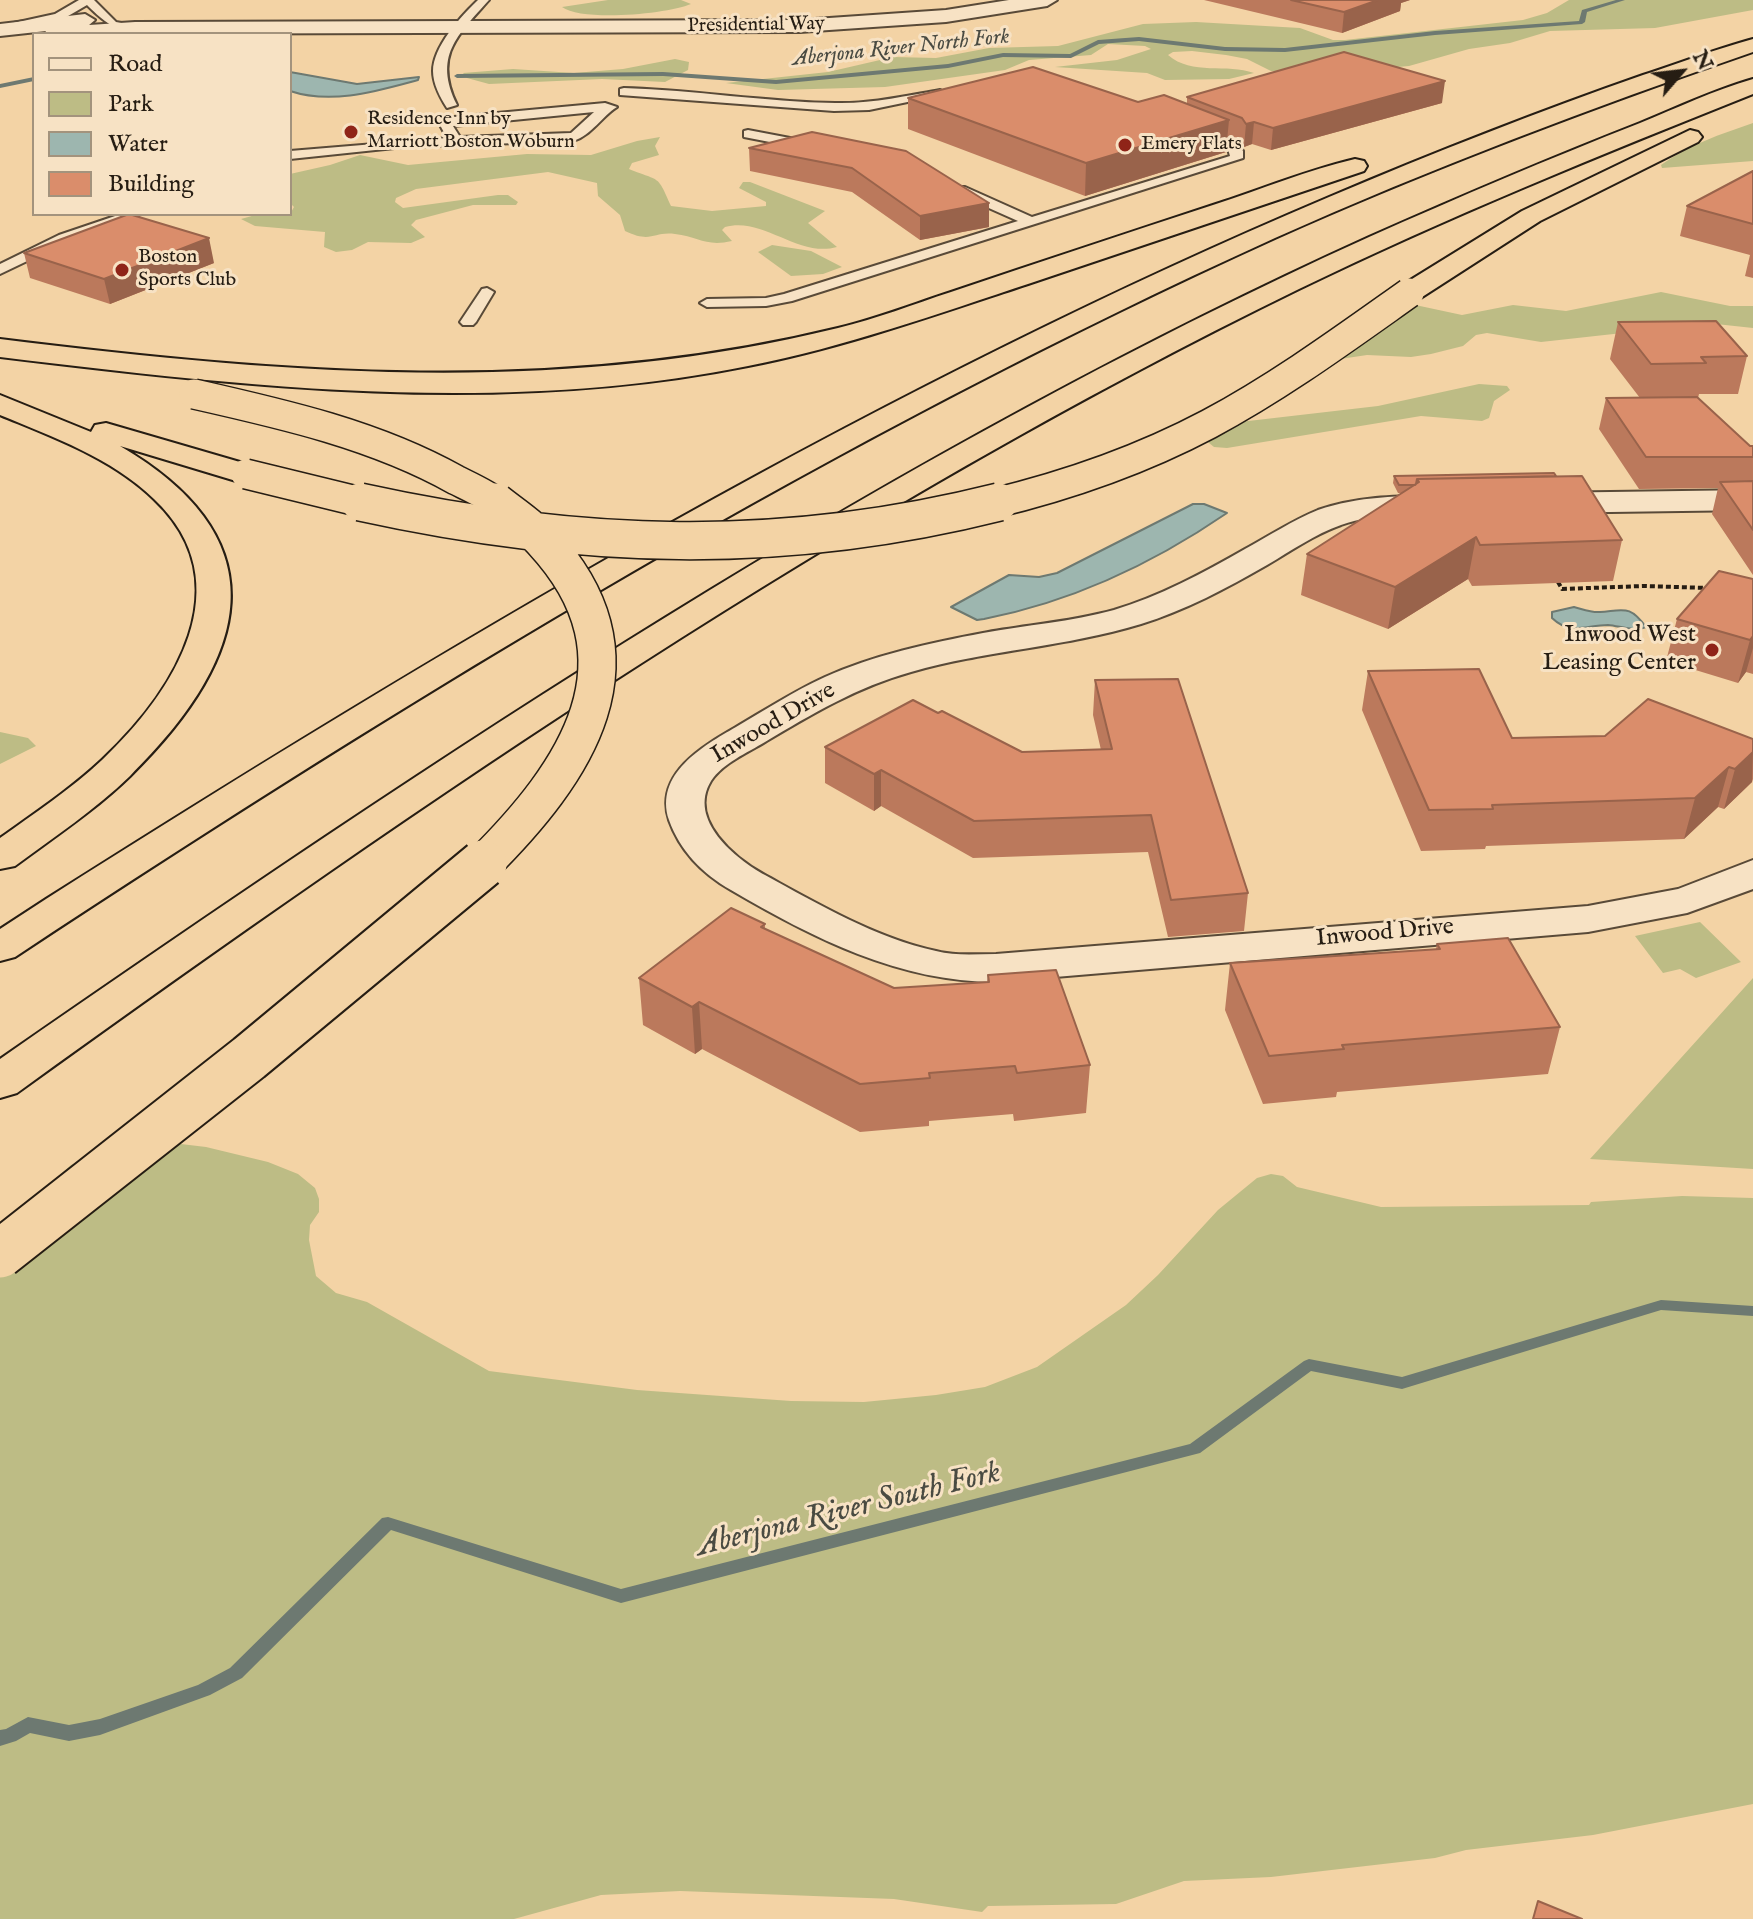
<!DOCTYPE html>
<html>
<head>
<meta charset="utf-8">
<style>
  body { margin:0 }
  #map { position:relative; width:1753px; height:1919px; overflow:hidden; background:#f3d3a5; font-family:"IM FELL English",serif }
  canvas { display:block }
  .legend { position:absolute; left:32px; top:32px; width:260px; height:184px; box-sizing:border-box; background:#f7e2c4; border:2px solid #a3937d; margin:0; padding:10px 14px; list-style:none; font-size:24px; color:#261d13 }
  .legend li { display:flex; align-items:center; gap:16px; height:40px }
  .legend b { width:40px; border:2px solid #a3937d }
  .north { position:absolute; left:1641px; top:32px; width:80px; height:80px; -webkit-text-stroke:6px #f7e2c4; paint-order:stroke; rotate:62deg; font-size:22px; font-weight:700; line-height:32px; text-align:center; color:#261d13 }
  .north::after { content:''; display:block; margin:auto; width:28px; height:36px; background:#261d13; clip-path:polygon(50% 0,100% 100%,50% 72%,0 100%) }
</style>
</head>
<body>
<div id="map">
<canvas width="1753" height="1919"></canvas>
<ul class="legend">
<li><b style="height:10px;background:#f7e2c4"></b>Road</li>
<li><b style="height:22px;background:#bdbc85"></b>Park</li>
<li><b style="height:22px;background:#9db6af"></b>Water</li>
<li><b style="height:22px;background:#da8d6b"></b>Building</li>
</ul>
<div class="north">N</div>
</div>
<script>
const g = document.querySelector('canvas').getContext('2d');
g.lineJoin = 'round';
function fill(path, color) { g.fillStyle = color; g.fill(path, 'evenodd'); }
function strokePath(path, color, width, dash) { g.strokeStyle = color; g.lineWidth = width; g.lineCap = dash ? 'butt' : 'round'; g.setLineDash(dash || []); g.stroke(path); }
function drawText(font, color, halo, rows, align = 'center') {
  g.font = font + ' "IM FELL English",serif'; g.lineWidth = 6; g.setLineDash([]); g.textBaseline = 'middle'; g.strokeStyle = halo; g.fillStyle = color; for (const [text, x, y, turn = 0] of rows) {
    g.save(); g.translate(x, y); g.rotate((+turn || 0) * Math.PI / 180); g.textAlign = isNaN(turn) ? turn : align; if (halo) g.strokeText(text, 0, 0); g.fillText(text, 0, 0); g.restore();
  }
}
const green = new Path2D(`
  M608,0H681L691,4C668,14 582,22 562,7Z
  M1569,0H1753V10L1655,28L1550,31L1510,43L1469,49L1409,66L1353,71H1271L1247,59L1226,55L1192,51L1173,52L1168,55C1192,76 1227,63 1254,73L1229,79L1165,80L1147,73L1055,67L1117,60L1151,49L1145,46L1108,44L1091,55L1029,60L1005,70L885,87L778,90L726,83L828,72L893,57L936,58L989,48L1058,46L1143,24L1196,22L1300,28L1333,40H1345L1523,20L1547,13Z
  M675,59L689,62L688,70L665,82L602,79L489,84L467,78L463,73L513,69L574,73L623,69Z
  M1753,123V161L1662,168L1661,165C1688,145 1721,134 1753,123Z
  M660,137L655,146L659,155L632,163L629,169C661,182 657,174 671,206L712,211L766,206V202L739,188L743,182H750L825,211L808,223L837,247C798,258 763,216 725,227L722,230L732,241C706,247 699,237 675,234C653,231 652,244 625,231L620,215L598,196L597,183L548,172L416,189L396,198L395,202L403,208L498,195H508L518,202L516,205H473L416,220L411,225L425,237L411,243L368,242L352,250L336,252L324,247L325,232L255,226L241,219L259,214H290L294,207L290,203V174L330,165L360,155L408,165L527,154L591,155L637,141Z
  M772,245L811,251L842,267L823,274L791,276L758,252Z
  M1661,292L1730,306H1753V328L1716,324L1686,326L1541,342L1487,333L1476,335L1463,346L1431,354L1411,357L1367,355L1327,361L1406,303L1462,315L1513,305L1566,311Z
  M1479,384L1507,386L1510,390L1494,401L1489,418L1482,421L1421,416L1227,448L1214,447L1204,439L1231,423L1378,406Z
  M0,732L28,738L36,746L0,764Z
  M1700,922L1741,962L1696,978L1680,969L1663,973L1635,936Z
  M1753,978V1169L1590,1159Z
  M164,1142L206,1147L268,1162L298,1174L315,1188L319,1199V1212L310,1225L309,1240L316,1276L336,1293L367,1302L489,1371L637,1390L791,1401L864,1402L936,1395L985,1387L1037,1367L1126,1305L1158,1275L1218,1210L1257,1178L1271,1174L1283,1176L1297,1187L1381,1207L1589,1205L1591,1202L1682,1196L1753,1198V1804L1593,1835L1466,1850L1435,1858L1271,1877L1184,1881L1116,1904L988,1906L982,1912L894,1899L680,1891L601,1895L514,1919H0V1228L71,1165L103,1149Z`);
const water = new Path2D(`
  M290,72L357,84L419,77L418,80C377,91 332,105 290,91Z
  M1193,504H1204L1227,513C1154,563 1071,602 984,619L977,620L951,607L1009,575L1039,577L1057,573Z
  M1574,607C1582,609 1592,613 1600,612C1625,610 1630,605 1646,627C1635,632 1620,626 1608,625C1586,625 1571,636 1552,618V612Z`);
const stream = new Path2D(`
  M1616,0H1625L1587,12L1585,22L1582,24L1435,35L1285,52L1225,51L1139,41L1099,44L1071,58L1003,57L948,68L776,84L663,76L457,78L454,76L457,74L663,72L776,80L948,64L1003,53L1070,54L1098,40L1139,37L1225,47L1285,48L1435,31L1579,21L1582,10Z
  M34,77V81L0,88V84Z
  M1661,1300L1753,1306V1316L1661,1310L1402,1389L1311,1371L1200,1453L621,1603L391,1530L242,1678L210,1695L100,1735L69,1741L30,1733L16,1741L0,1746V1730L6,1729L28,1717L69,1725L100,1719L198,1685L230,1668L382,1518L388,1517L621,1589L1190,1444L1304,1361L1309,1359L1402,1377Z`);
const path = new Path2D(`
  M1558,582L1562,589L1643,586L1709,588`);
const service = new Path2D(`
  M79,0H94L116,22L149,28C126,42 102,20 87,5L63,19L0,32V26L55,14Z
  M478,0H489C457,36 433,56 457,105L447,108C440,97 433,84 433,71C433,47 461,16 478,0Z
  M624,88C695,90 765,102 835,103C871,104 905,96 940,90L946,94L869,110L834,111L620,95V89Z
  M605,103L617,107C602,116 592,135 573,141L404,147L290,159V151L447,138L440,125L454,117ZM594,112L571,133L460,137L453,126Z
  M1192,128C1207,127 1234,138 1243,151V158L792,301L766,306L707,307L700,303L707,299L766,298L784,294L1018,221L955,193V187H965L1032,217L1230,156L1228,149L1192,134Z
  M748,130L811,142L817,146L811,150L744,137V131Z
  M121,214H141L69,241L0,274V264L59,235Z
  M487,288L494,292L476,322L473,325H463L460,322L482,289Z`);
const minor = new Path2D(`
  M1753,490V510L1539,513L1528,510L1523,503L1528,496L1539,493Z
  M1443,495L1455,498L1459,505L1455,512C1417,521 1378,511 1341,525C1315,534 1291,551 1267,565C1227,588 1186,610 1141,624C1066,647 987,650 911,672C857,687 812,714 765,742C747,753 723,763 711,781C687,820 736,859 765,875C818,904 876,938 936,951C955,956 976,954 996,954L1588,906L1678,889L1753,860V889L1687,913L1588,932L996,982C899,982 813,938 731,890C703,874 680,851 669,820C654,774 703,746 736,727C765,710 794,691 825,677C874,655 930,643 983,633C1026,625 1071,622 1114,610C1160,596 1203,573 1245,549C1269,536 1293,520 1318,510C1358,496 1401,496 1443,495Z`);
const tertiary = new Path2D(`
  M1009,0H1057L1047,6L946,22L800,32L44,34L46,31L0,36V24L85,14L95,20L89,25L135,22L800,20L946,10Z`);
const motorway = new Path2D(`
  M1753,39V52C1591,108 1431,168 1275,238C834,438 418,691 15,957L0,961V929L46,899C457,638 880,387 1329,197C1433,153 1537,112 1643,75C1680,63 1716,49 1753,39Z
  M1753,79V94C1600,155 1447,217 1299,289C844,511 426,798 17,1093L0,1098V1059C437,756 883,457 1369,237C1459,197 1548,159 1640,123C1677,108 1714,90 1753,79Z
  M1690,130L1698,132L1702,137L1698,142L1540,221L1419,299H1399L1395,293L1399,287L1522,211Z
  M1355,159L1364,161L1367,166L1364,171C1253,208 1142,246 1031,283C937,314 845,347 748,366C502,416 246,387 0,357V339C283,374 558,397 838,328C876,319 914,304 951,292C1039,262 1127,233 1216,204C1262,189 1308,170 1355,159Z
  M0,395L91,432L95,425L106,423L257,467L262,474L257,481L246,484L120,446C283,541 249,659 130,776C95,810 54,837 15,866L0,869V838C35,813 71,789 102,760C174,692 244,584 154,499C112,458 53,437 0,415Z`);
const motorwayBridgeFar2 = new Path2D(`
  M194,394C283,414 376,435 456,480C470,487 486,494 499,504
  M246,474L369,504
  M991,504C1066,486 1141,460 1209,424C1280,386 1344,339 1409,293`);
const motorwayBridgeFar1 = new Path2D(`
  M360,502C579,550 780,557 999,502
  M481,866C576,772 653,660 543,541C530,526 512,515 496,502`);
const motorwayBridge = new Path2D(`
  M0,1254L249,1058L483,864`);
const wall = new Path2D(`
  M1204,0H1410L1401,3L1400,11L1342,33Z
  M1187,97L1442,103L1271,150L1252,144L1244,147L1239,140L1228,136L1226,152L1085,196L908,129V98L1187,104Z
  M812,132L989,203V227L920,240L852,192L750,171L749,148Z
  M1753,171V278L1745,276L1750,255L1680,236L1687,206Z
  M24,253L214,263L110,304L30,278Z
  M1618,322L1747,356L1738,394H1699L1698,398L1750,446H1753V575L1712,514L1718,488L1639,489L1599,429L1606,398H1640L1610,359Z
  M1394,476H1556L1622,540L1613,581L1472,586L1468,579L1388,629L1301,595L1307,554L1403,493H1398L1393,483Z
  M1753,579V674L1746,672L1738,683L1666,661L1677,619Z
  M1368,671L1512,738L1753,739V779L1752,782L1724,809L1718,807L1684,839L1486,846L1485,849L1421,851L1362,710Z
  M1095,680L1248,893L1244,931L1168,937L1148,852L973,858L881,806L874,811L825,783V747L938,713L1022,752L1101,750L1093,715Z
  M765,924V929L894,988L987,982L988,975L1090,1065L1086,1113L1014,1121L1013,1114L929,1121V1126L860,1132L702,1049L695,1054L643,1025L639,978Z
  M1437,944L1560,1027L1548,1074L1337,1092L1336,1097L1263,1104L1225,1010L1230,963L1436,949Z`);
const shadedWall = new Path2D(`
  M1378,0H1410L1401,3L1400,11L1342,33L1344,12Z
  M1445,81L1442,103L1271,150L1273,128Z
  M1229,120L1226,152L1085,196L1086,163Z
  M1254,122L1252,144L1244,147L1246,124Z
  M989,203V227L920,240V216Z
  M209,238L214,263L110,304L104,279Z
  M1476,537L1468,579L1388,629L1395,587Z
  M1753,636V648L1746,672L1738,683L1750,640Z
  M1753,752L1752,782L1724,809L1735,769Z
  M1729,767L1718,807L1684,839L1695,798Z
  M881,770V806L874,811V774Z
  M699,1002L702,1049L695,1054L692,1007Z`);
const building = new Path2D(`
  M1291,0H1378L1344,12Z
  M1344,52L1445,81L1273,128L1254,122L1246,124L1242,118L1187,97Z
  M1033,67L1138,102L1164,95L1229,120L1086,163L908,98Z
  M812,132L906,151L989,203L920,216L852,168L749,148Z
  M1753,171V224L1687,206Z
  M129,214L209,238L104,279L24,253Z
  M1716,321L1747,356L1701,357L1706,363L1651,364L1618,322Z
  M1697,397L1750,446H1753V457H1646L1606,398Z
  M1554,473L1556,476L1417,479L1416,484L1415,485H1399L1394,476Z
  M1582,476L1622,540L1480,545L1476,537L1395,587L1307,554L1419,482L1417,479Z
  M1753,481V530L1720,482Z
  M1719,571L1753,579V636L1750,640L1677,619Z
  M1479,669L1512,738L1605,736L1648,699L1753,739V752L1735,769L1729,767L1695,798L1492,805L1493,809L1429,810L1368,671Z
  M1178,679L1248,893L1171,900L1151,815L974,821L881,770L874,774L825,747L913,700L938,713L942,711L1022,752L1112,749L1095,680Z
  M731,908L765,924L761,927L894,988L989,982L988,975L1056,970L1090,1065L1017,1073L1015,1066L929,1073L930,1078L860,1084L699,1002L692,1007L639,978Z
  M1508,938L1560,1027L1342,1045L1344,1049L1269,1056L1230,963L1440,949L1437,944Z
  M1538,1901L1582,1919H1533Z`);
const markers = [
  [351,132,8,"#8f2418"],
  [1125,145,8,"#8f2418"],
  [122,270,8,"#8f2418"],
  [1712,650,8,"#8f2418"]
];
const farStreetnames = [
  ["Presidential Way",756,26,-1]
];
const farPoinames = [
  ["Residence Inn by",367,120],
  ["Marriott Boston Woburn",367,143],
  ["Emery Flats",1141,145],
  ["Boston",138,258],
  ["Sports Club",138,281]
];
const farWaternames = [
  ["Aberjona River North Fork",901,49,-6]
];
const poiNames = [
  ["Inwood West",1696,636],
  ["Leasing Center",1696,664]
];
const streetNames = [
  ["Inwood Drive",774,724,-30],
  ["Inwood Drive",1385,934,-5]
];
const nearWaternames = [
  ["Aberjona River South Fork",849,1511,-14]
];
fill(green, '#bdbc85');
fill(water, '#9db6af');
strokePath(water, '#6d7971', 2);
fill(stream, '#6d7971');
strokePath(service, '#594a38', 4);
strokePath(minor, '#594a38', 4);
strokePath(tertiary, '#594a38', 4);
strokePath(motorway, '#261d13', 4);
strokePath(path, '#261d13', 4, [5, 3]);
fill(service, '#f7e2c4');
fill(minor, '#f7e2c4');
fill(tertiary, '#f7e2c4');
fill(motorway, '#f3d3a5');
strokePath(motorwayBridgeFar2, '#261d13', 32, []);
strokePath(motorwayBridgeFar1, '#261d13', 40, []);
strokePath(motorwayBridge, '#261d13', 51, []);
strokePath(motorwayBridgeFar2, '#f3d3a5', 29);
strokePath(motorwayBridgeFar1, '#f3d3a5', 37);
strokePath(motorwayBridge, '#f3d3a5', 47);
fill(wall, '#bb795c');
fill(shadedWall, '#99634b');
fill(building, '#da8d6b');
strokePath(building, '#99634b', 2);
for (const [x, y, r, color] of markers) { const dot = new Path2D(); dot.arc(x, y, r, 0, 2 * Math.PI); g.fillStyle = color; g.fill(dot); strokePath(dot, '#f7e2c4', 3); }
drawText('20px', '#261d13', '#f7e2c4', farStreetnames);
drawText('20px', '#261d13', '#f7e2c4', farPoinames, 'left');
drawText('italic 22px', '#4a4b42', '#f7e2c4', farWaternames);
drawText('24px', '#261d13', '#f7e2c4', poiNames, 'right');
drawText('24px', '#261d13', '#f7e2c4', streetNames);
drawText('italic 32px', '#4a4b42', '#f7e2c4', nearWaternames);
</script>
</body>
</html>
